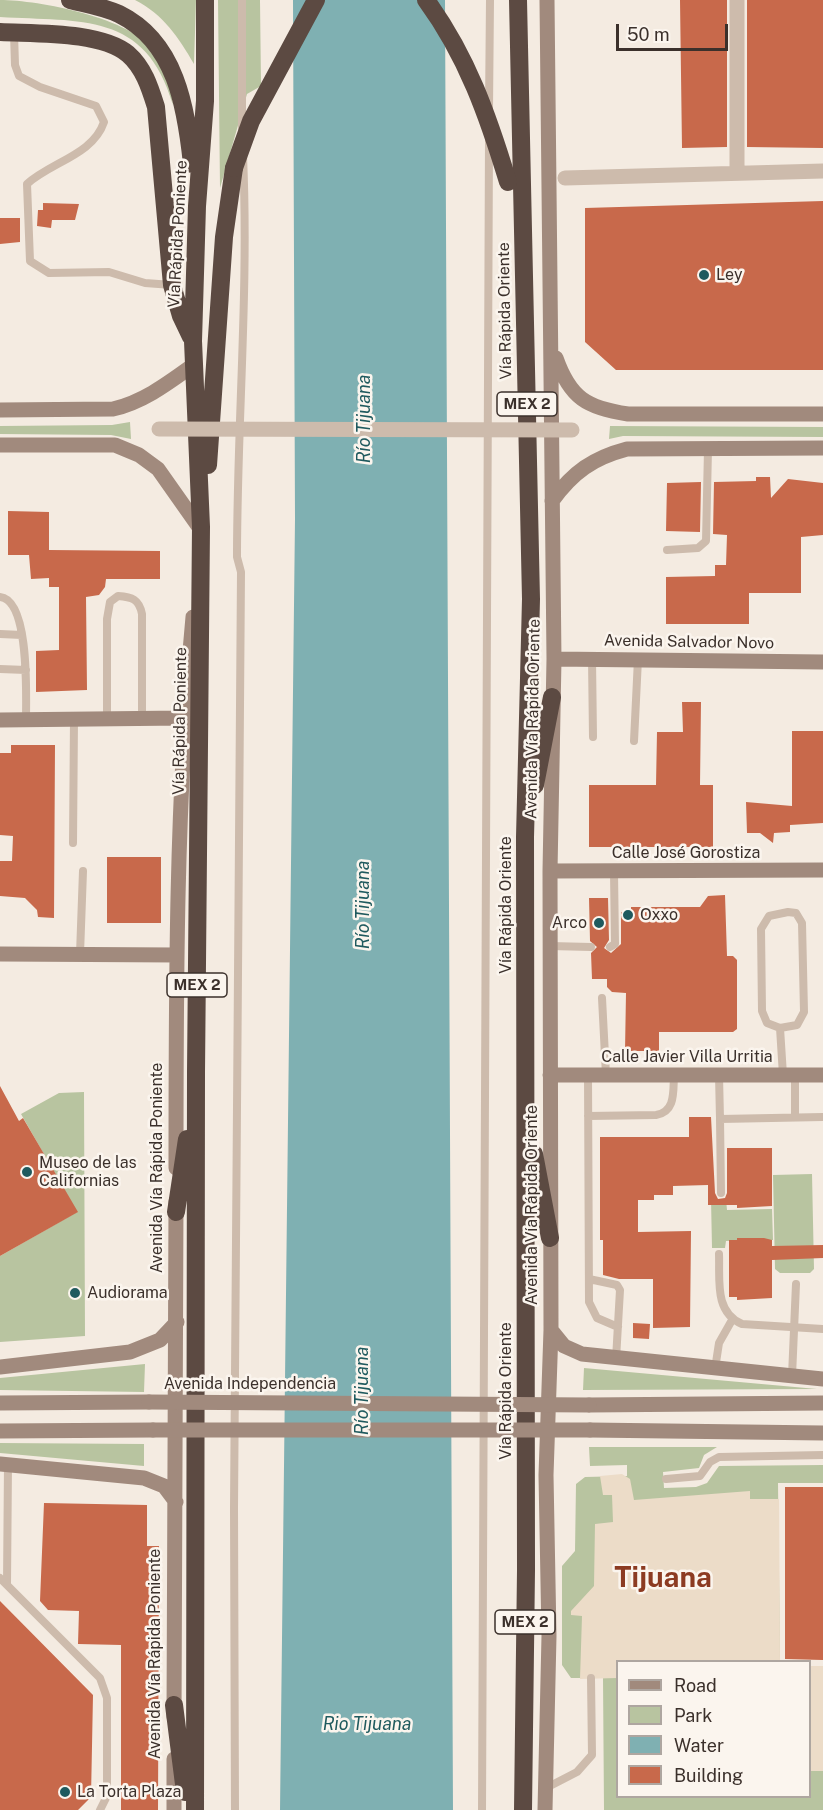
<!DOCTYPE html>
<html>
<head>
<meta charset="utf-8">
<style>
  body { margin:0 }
  #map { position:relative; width:823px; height:1810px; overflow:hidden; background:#f4ebe1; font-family:"Public Sans",sans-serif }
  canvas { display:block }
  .legend { position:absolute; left:616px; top:1660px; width:195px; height:138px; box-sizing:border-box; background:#fbf5ee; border:2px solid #aea6a0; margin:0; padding:8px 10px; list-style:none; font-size:18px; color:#3b302b }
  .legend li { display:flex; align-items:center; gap:12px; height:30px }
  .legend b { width:30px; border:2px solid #aea6a0 }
  .scale { position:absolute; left:616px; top:24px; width:112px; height:27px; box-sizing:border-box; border:3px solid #3b302b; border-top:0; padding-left:8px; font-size:18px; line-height:21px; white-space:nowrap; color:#3b302b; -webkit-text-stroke:4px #fbf5ee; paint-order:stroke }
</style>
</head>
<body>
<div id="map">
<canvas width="823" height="1810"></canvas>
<ul class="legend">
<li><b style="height:8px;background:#a18a7d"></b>Road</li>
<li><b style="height:16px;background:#b8c4a0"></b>Park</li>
<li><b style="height:16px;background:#7fb0b2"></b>Water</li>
<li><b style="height:16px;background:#c8694b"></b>Building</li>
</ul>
<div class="scale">50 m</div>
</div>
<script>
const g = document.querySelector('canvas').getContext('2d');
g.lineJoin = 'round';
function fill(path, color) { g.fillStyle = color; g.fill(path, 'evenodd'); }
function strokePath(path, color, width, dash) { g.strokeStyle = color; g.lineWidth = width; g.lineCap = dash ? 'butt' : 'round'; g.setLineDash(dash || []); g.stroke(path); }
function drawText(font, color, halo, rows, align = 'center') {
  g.font = font + ' "Public Sans",sans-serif'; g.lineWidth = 5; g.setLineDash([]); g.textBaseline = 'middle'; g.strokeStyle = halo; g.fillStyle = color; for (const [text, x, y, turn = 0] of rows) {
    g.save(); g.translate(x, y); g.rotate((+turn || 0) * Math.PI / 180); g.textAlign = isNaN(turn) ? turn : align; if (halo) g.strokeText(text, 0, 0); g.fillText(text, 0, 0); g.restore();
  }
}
const green = new Path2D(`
  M0,0C39,0 132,18 156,52C166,68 171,86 173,105C146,11 81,22 0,17Z
  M135,0H196L194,64C179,38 163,14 135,0Z
  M218,0H260L261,86L247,94L220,188Z
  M130,422L131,439L111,435L0,434V426L112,425Z
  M610,426L823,427V437L623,436L609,439Z
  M84,1092L85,1336L0,1342V1256L77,1212L21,1114L59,1093Z
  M812,1174L814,1269L810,1273H780L775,1269L773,1175Z
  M711,1199H726L727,1210L772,1209L773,1240L726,1241L725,1248H712Z
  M145,1364L144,1392L0,1390V1378Z
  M584,1368L817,1389L583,1390Z
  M0,1443L144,1444V1466L0,1453Z
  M589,1447H717L704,1455L699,1468L663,1472L664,1488L696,1487L707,1483L719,1466L823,1465V1483H778L780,1661L618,1662V1796H810V1666H823V1810H604L603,1678H571L562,1665V1566L575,1551L576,1484L585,1477L627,1476V1465L590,1466Z`);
const plaza = new Path2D(`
  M622,1474L630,1479L634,1500L750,1491V1499H779L780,1661L618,1662L617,1678L580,1679L582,1616L571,1615V1611L594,1586L595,1524L613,1522L612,1495H603L600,1476Z
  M810,1666H823V1771H810Z`);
const water = new Path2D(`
  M293,0H445L453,1810H280L295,519Z`);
const building = new Path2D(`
  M680,0H727V147L682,148Z
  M747,0H823V148L747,147Z
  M823,201V370H616L585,342V208Z
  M43,203L79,204L75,220H52L51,228L37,226L38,210H43Z
  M0,218H20V242L0,244Z
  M756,477H770L771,498L788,479L823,483V535L801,537V593H749V624H666V577L715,576V565H726L727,535L713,534L714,482L756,481Z
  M701,482L700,532L666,531L667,483Z
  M8,511L49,512V550L160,551V579H106L105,587L99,595L86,597L87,690L36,692V651L59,650V587H49V578L31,579L29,555H8Z
  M682,702H701L700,785H713V847H589V785H656L657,732H683Z
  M792,731H823V823L790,825V832L774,833L773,843L760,833H747L746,802L792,806Z
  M11,745H55L54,918L38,917L37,910L25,898L0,896V861H12L13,836L0,835V753H11Z
  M107,857H161V923H107Z
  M725,895L727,956H733L737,960V1029L733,1032H659V1051H625L626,993L612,992L607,987V979H592L591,953L597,947L590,941L589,898H608L609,940L604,948L611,953L621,944V912L631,911V907H700L708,896Z
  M0,1086L19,1121L23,1118L78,1212L0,1256Z
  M689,1117H711L715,1193L718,1199L725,1198L727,1193V1148H772V1206L737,1208V1205H708V1185L673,1186V1195H654V1200H638V1232L691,1231L690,1327L653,1328V1279H619L603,1275V1240H600V1137H689Z
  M737,1238H764L772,1240V1246L823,1245V1258L772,1260V1298L737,1300V1297H729V1240H737Z
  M633,1323L650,1324L649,1339L633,1338Z
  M785,1487H823V1660L785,1659Z
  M44,1503L147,1505V1546H159L158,1810H121V1645L78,1644L79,1611L48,1610L40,1601Z
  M0,1601L93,1695L91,1797L78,1810H0Z`);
const lane = new Path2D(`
  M242,0V129
  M14,33L15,65L19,76L40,87L96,106L104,122C93,155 51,162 27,184L30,261L49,273L109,272L145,283L172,285
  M489,109L490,0
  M667,550L698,548L706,541L708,449
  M0,597C30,600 26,696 26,720
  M0,634L22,635
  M592,659L593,737
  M0,669L26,670
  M107,719V619L110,602L118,596C132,597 139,599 142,614V720
  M634,741L638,659
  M73,843L74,719
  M788,912L796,913L802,923L804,1012L797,1025L780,1028L767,1023L762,1011L761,929L769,916Z
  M550,946L591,947
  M610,947L615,944L614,872
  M80,954L83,871
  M602,998L606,1075
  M780,1028L783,1075
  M588,1075L589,1302L597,1318L618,1327
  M719,1075L720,1119
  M588,1116L656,1115C676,1112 673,1091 674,1075
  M795,1117V1075
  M721,1193L720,1119L823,1117
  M719,1254C720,1280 714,1312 742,1324L823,1329
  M589,1279L617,1285L620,1290L616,1359
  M715,1369L719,1343L732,1320
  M792,1376L796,1284
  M666,1479L700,1476L710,1462L719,1457L823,1455
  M0,1578L100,1678L107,1698V1796L100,1810
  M7,1584L8,1464
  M546,1788L577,1772L592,1755L591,1678
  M235,1810L234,1508L241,572L237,557C237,423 249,290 243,156
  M482,1810L489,139`);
const street = new Path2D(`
  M737,173V0
  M565,178L823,171`);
const secondary = new Path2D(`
  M556,358C570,398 587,408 628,414H823
  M0,410L113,409C143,402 167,384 192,366
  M0,445H115L139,455L158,469L201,530
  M552,501C573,472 593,458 627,449L823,448
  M554,659L823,662
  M0,720L183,718
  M550,871L823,870
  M0,954L177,955
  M550,1075H823
  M176,1168C176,984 176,800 193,617
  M551,1330L564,1346L582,1354L823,1379
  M0,1367L130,1352L160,1340L177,1322
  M0,1403L149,1402
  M589,1405L823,1403
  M590,1430L823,1433
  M0,1431L153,1430
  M0,1464L144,1478L164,1486L176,1502
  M174,1717L176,1201
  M174,1759V1810
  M545,1810L549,1636L546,1475L551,1330L550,871L554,659L547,0`);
const highway = new Path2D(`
  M70,0C86,4 104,7 119,14C176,42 186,107 192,164
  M518,0L531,599L525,837L526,1570L523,1810
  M0,32C35,34 100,31 128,54C144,68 150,88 156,107L172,285L181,316L191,337
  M208,465L224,237L234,168
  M535,785L552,697
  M534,1154L550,1238
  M176,1212L187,1139
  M174,1705L185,1792
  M195,1810L196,1072L201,527L193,341L197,206L205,101V0`);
const streetBridge = new Path2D(`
  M159,429L572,430`);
const secondaryBridge = new Path2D(`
  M149,1402L589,1405
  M153,1430H590`);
const highwayBridge = new Path2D(`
  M426,0C467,56 488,116 508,182
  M234,168L251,121L316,0`);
const markers = [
  [704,275,6,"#1f5a5e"],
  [628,915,6,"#1f5a5e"],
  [599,923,6,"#1f5a5e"],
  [27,1172,6,"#1f5a5e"],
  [75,1293,6,"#1f5a5e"],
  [65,1792,6,"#1f5a5e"]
];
const shields = [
  [527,404,60],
  [197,985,60],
  [525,1622,60]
];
const shieldNames = [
  ["MEX 2",527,404],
  ["MEX 2",197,985],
  ["MEX 2",525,1622]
];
const streetNames = [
  ["Vía Rápida Poniente",178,234,-87],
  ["Vía Rápida Oriente",505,311,-91],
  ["Avenida Salvador Novo",689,642,1],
  ["Avenida Vía Rápida Oriente",533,719,-89],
  ["Vía Rápida Poniente",180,721,-89],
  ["Calle José Gorostiza",686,853],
  ["Vía Rápida Oriente",506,905,-90],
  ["Calle Javier Villa Urritia",687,1057],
  ["Avenida Vía Rápida Poniente",157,1168,-90],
  ["Avenida Vía Rápida Oriente",532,1205,-90],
  ["Avenida Independencia",250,1384],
  ["Vía Rápida Oriente",506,1391,-90],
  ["Avenida Vía Rápida Poniente",155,1654,-90]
];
const poiNames = [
  ["Ley",716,275],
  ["Oxxo",640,915],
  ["Arco",587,923,"right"],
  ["Museo de las",39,1163],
  ["Californias",39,1181],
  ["Audiorama",87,1293],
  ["La Torta Plaza",77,1792]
];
const waterNames = [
  ["Río Tijuana",364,419,-90],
  ["Río Tijuana",363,905,-90],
  ["Río Tijuana",362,1391,-90],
  ["Rio Tijuana",367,1724]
];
const townNames = [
  ["Tijuana",663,1578]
];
fill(green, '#b8c4a0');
fill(plaza, '#ecdcc8');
fill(water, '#7fb0b2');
fill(building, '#c8694b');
strokePath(lane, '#cdbbac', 8);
strokePath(street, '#cdbbac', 15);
strokePath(secondary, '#a18a7d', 15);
strokePath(highway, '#5c4a42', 18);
strokePath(streetBridge, '#cdbbac', 15);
strokePath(secondaryBridge, '#a18a7d', 15);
strokePath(highwayBridge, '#5c4a42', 18);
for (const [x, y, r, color] of markers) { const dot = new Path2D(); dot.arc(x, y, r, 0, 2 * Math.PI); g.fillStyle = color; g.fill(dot); strokePath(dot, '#fbf5ee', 2); }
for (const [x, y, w] of shields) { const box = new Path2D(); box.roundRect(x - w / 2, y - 12, w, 24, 4.5); g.fillStyle = '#fbf5ee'; g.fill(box); strokePath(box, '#3b302b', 1.5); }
drawText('bold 15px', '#3b302b', null, shieldNames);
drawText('16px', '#3b302b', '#fbf5ee', streetNames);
drawText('16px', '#3b302b', '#fbf5ee', poiNames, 'left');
drawText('italic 18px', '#1f5a5e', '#fbf5ee', waterNames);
drawText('bold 28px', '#8c3b22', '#fbf5ee', townNames);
</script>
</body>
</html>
